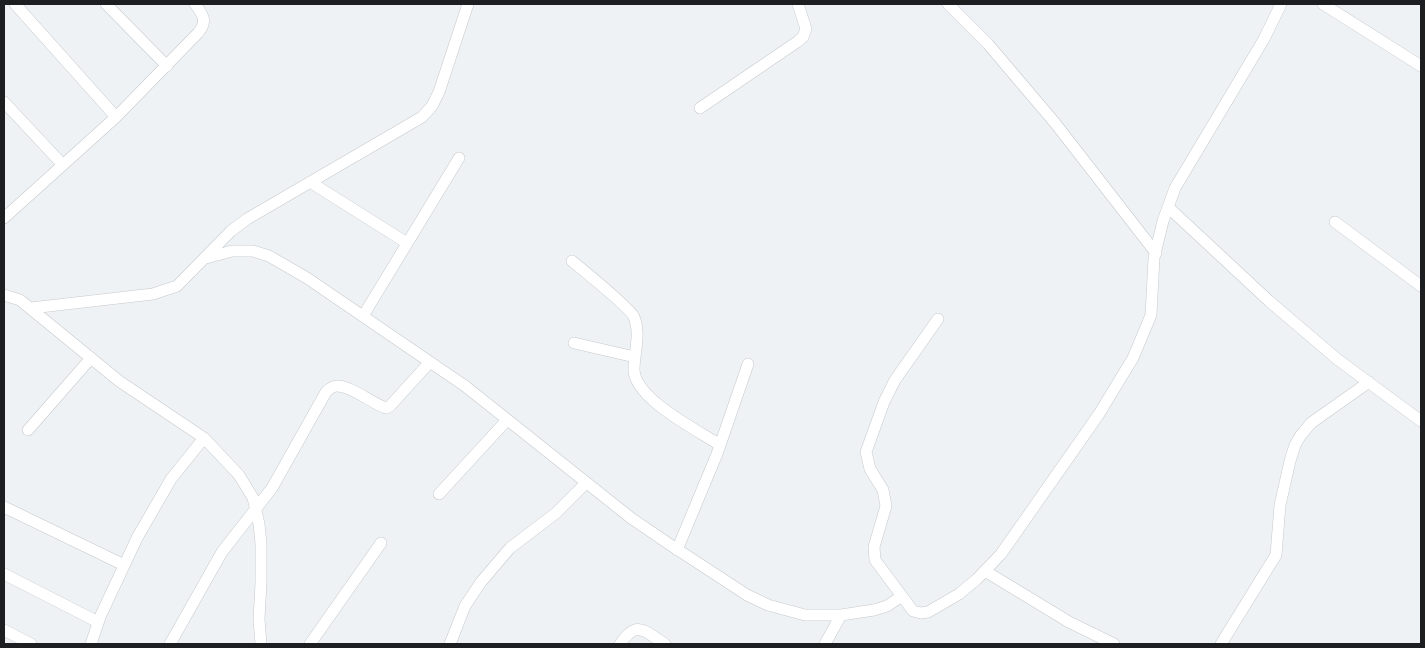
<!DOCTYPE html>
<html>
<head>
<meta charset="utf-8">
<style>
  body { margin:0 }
  #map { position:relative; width:1425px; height:648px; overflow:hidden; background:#eef2f5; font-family:"IBM Plex Serif",serif }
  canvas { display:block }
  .frame { position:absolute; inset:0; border:5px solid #1d1e1f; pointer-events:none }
</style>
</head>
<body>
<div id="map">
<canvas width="1425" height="648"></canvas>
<div class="frame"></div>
</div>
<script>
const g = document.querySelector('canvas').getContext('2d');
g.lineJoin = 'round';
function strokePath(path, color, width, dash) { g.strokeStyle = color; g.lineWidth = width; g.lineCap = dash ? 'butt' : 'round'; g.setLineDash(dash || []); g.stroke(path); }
const minor = new Path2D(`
  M15,4L116,117
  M106,4L167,66
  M948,4L988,44L1055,123L1156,253
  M1323,4L1421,66
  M4,102L63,165
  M700,108L797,42L803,37L806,29L798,4
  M310,182L407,243
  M1168,207L1269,301L1337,359L1421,421
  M4,218L116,117L198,33C208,21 203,15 195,4
  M1335,222L1421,286
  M206,258L232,251H253L269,256L307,278L465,386L631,518L669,544L747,595L768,605L805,615H841L874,610L887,606L902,596
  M572,261C583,270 631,309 634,317C641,334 634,353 634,370C635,399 697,430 720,445
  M4,295L20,300L119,381L204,438L239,475L253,498L259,524L261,544V583L259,619L261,644
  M31,308L153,294L177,286L231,231L247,219L422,117L432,106L439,92L468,4
  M363,316L459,158
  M938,319L895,380L884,402L866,452L870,469L883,490L886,506L874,547L875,560L913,611L921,613L928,612L959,594L977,579L1001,554L1099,414L1133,358L1151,315L1154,258L1163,221L1175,188L1264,39L1281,4
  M574,343L635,357
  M28,430L91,358
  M439,494L507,420
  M4,507L124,565
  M677,550L717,454L748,364
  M985,571L1069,622L1114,644
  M4,574L98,622
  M4,630L31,644
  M91,644L100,617L137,538L171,479L204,438
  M170,644L222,552L272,488L326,392C329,389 332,386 337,386C352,386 371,403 386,408L390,406L430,362
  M310,644L381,543
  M450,644L465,606L481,582L510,548L556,513L586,483
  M620,644C637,619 644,631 665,644
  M825,644L841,615
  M1221,644L1276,555L1280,505L1290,461L1295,445L1301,435L1311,423L1369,382`);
strokePath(minor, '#c5c9cc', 12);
strokePath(minor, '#fff', 11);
</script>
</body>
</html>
